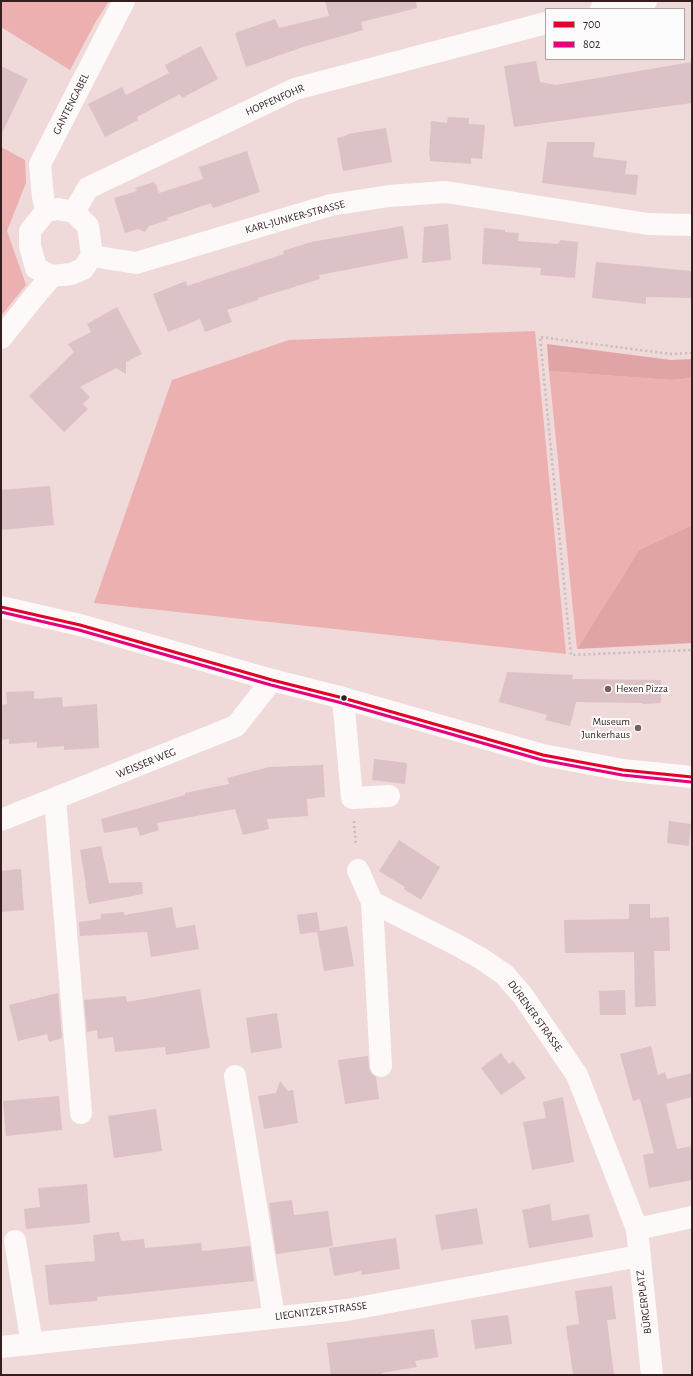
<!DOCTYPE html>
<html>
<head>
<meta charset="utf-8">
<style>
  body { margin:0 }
  #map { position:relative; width:693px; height:1376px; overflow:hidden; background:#efd9d9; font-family:"Alegreya Sans",sans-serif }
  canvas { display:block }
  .frame { position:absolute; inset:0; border:2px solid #351e1e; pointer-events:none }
  .legend { position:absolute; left:545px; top:8px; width:140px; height:52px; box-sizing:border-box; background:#fcfcfc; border:1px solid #aca3a3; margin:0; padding:5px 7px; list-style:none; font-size:12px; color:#351e1e }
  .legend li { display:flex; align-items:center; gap:8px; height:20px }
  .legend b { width:20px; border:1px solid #aca3a3 }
</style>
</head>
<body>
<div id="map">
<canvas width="693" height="1376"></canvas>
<div class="frame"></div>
<ul class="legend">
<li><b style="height:5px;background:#e4002b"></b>700</li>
<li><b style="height:5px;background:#e5007d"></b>802</li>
</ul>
</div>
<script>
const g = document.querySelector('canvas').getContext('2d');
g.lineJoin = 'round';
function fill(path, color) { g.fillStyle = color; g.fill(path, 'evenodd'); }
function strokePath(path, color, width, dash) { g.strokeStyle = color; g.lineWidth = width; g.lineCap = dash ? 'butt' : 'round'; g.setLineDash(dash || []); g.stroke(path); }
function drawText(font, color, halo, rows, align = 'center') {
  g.font = font + ' "Alegreya Sans",sans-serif'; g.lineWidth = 4; g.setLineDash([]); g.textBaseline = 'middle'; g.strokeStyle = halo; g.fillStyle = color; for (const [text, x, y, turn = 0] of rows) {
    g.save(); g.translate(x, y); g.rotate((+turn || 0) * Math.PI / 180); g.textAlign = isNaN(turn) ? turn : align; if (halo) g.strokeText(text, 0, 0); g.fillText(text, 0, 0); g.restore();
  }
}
const green = new Path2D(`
  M1,1H109L95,23L70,70L1,27Z
  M1,147L25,160L26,183L7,231L26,285L1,316Z
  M535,331L566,654L94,603L172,380L289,340Z
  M549,371L671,380L692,378V525L639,550L577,649Z`);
const forest = new Path2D(`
  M547,344L671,360L692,359V378L671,380L549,371Z
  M692,525V643L577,649L639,550Z`);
const building = new Path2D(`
  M325,1H416L417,8L361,22L363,30L303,47L246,67L235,33L275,19L279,28L329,16Z
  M201,46L218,79L182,98L180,94L137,117L138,120L105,137L88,104L122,87L126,95L169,73L165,65Z
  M536,61L540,82L556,85L692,62V103L514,127L504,66Z
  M1,66L28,79L1,135Z
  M448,117L469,118V124L485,125L482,159L471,158V164L430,161V155L429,156L431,121L447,123Z
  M386,128L392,162L343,171L337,138L348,135V134Z
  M547,142H595L593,157L627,161L625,174L638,175L636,195L542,183Z
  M247,151L260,192L213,208L211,203L167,218L168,220L149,226L145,232L138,229L125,233L114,198L137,191L135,188L154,182L155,185L156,184L159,193L203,179L199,167Z
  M448,224L451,260L422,263L424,227Z
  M403,226L408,258L319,275L320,279L258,298V300L227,310L232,322L205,332L200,319L168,332L153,294L186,281L187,286L284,254L283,251L311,242Z
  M484,228L505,230V232L519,233L518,241L558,244L561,240L578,242L575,278L540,275L541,268L482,264Z
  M596,262L692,271V298L646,297V304L592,298Z
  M117,307L142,354L126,362V374L116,368L80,387L90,397L83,404L88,409L64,432L29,396L74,352L68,344L91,332L87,324Z
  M50,486L54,525L1,530V490Z
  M507,672L573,675L572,679L661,680V703L642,704V703L576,702L570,726L545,720L547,715L499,702Z
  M34,691V699L62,697L63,707L97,704L99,748L64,750V746L37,748V742L9,744V739L1,740V705L7,704L6,692Z
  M374,759L407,763L405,784L372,780Z
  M323,765L325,797L307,799L308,816L267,819L269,829L243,835L235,809L157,823L159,830L140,836L137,827L104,833L101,819L185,795V793L229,784L227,778L269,767Z
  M669,821L691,824L689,846L667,843Z
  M399,840L440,867L421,900L404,889L405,887L379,871Z
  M101,846L109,883L142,882L143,894L89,904L85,885H86L80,850Z
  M21,869L24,910L1,912V871Z
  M629,904H650V918L669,917L670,951H654L656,1006L635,1007L634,952L565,953L564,920L629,919Z
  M172,907L176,928L195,925L199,949L151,957L147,932L80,936L79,922L101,919V914L124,912V915Z
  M317,912L320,931L347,926L354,966L324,971L317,932L300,934L297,915Z
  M200,989L210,1048L166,1055L165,1047L115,1052L113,1037L98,1039L97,1030L87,1032L84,1000L126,996L127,1002Z
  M625,990L626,1015H600L599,991Z
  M58,993L62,1038L49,1042L47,1034L18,1041L9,1005Z
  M277,1013L282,1048L251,1053L246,1018Z
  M651,1046L658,1075L665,1072L667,1079L692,1073V1097L666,1104L677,1149L692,1146V1180L649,1188L643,1155L654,1153L640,1099L633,1101L620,1054Z
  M501,1053L509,1064L513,1061L526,1078L501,1095L481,1068Z
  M368,1056L369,1067L371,1073L376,1077L379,1099L345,1104L338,1060Z
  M280,1081L288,1091L293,1090L298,1123L264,1129L258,1096L276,1093Z
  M59,1096L62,1130L6,1136L3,1101Z
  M563,1097L574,1162L532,1170L523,1122L546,1118L543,1102Z
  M156,1109L162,1151L114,1158L108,1116Z
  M87,1184L90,1223L26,1229L24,1209L40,1207L38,1188Z
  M292,1200L294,1215L328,1211L333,1246L276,1254L269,1203Z
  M550,1204L552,1221L589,1214L593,1237L529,1248L522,1210Z
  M477,1208L483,1244L441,1250L435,1215Z
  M119,1232L121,1241L144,1239L145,1248L201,1243L202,1251L250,1246L254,1281L97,1297V1301L49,1305L45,1265L95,1261L93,1235Z
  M396,1238L400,1269L362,1275L361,1271L334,1276L329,1248Z
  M612,1286L616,1319L607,1320L614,1375H573L566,1326L579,1324L575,1291Z
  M508,1315L512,1344L475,1349L471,1320Z
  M434,1329L438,1357L415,1361L417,1367L382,1373V1375H331L327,1343Z`);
const path = new Path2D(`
  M1,234L6,226
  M692,353L671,354L540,337L571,655L692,650
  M354,821L356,846`);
const minor = new Path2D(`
  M601,9L614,5L646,1
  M46,211L43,197L40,164L124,1
  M74,212L88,188L295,89L546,23
  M92,256L136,263L331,205L389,196L446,192L648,224L692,225
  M1,338L38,292L52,276L71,274L83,269L92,256L88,226L74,212L58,209L46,211L30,231V246L36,268L52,276
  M343,698L352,798L389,796
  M55,799L81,1113
  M1,820L236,726L272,680
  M358,870L372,902L457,945L482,959L505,975L523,996L577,1075L637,1229L652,1375
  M372,902L381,1066
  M235,1076L274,1317
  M637,1229L692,1217
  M15,1241L32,1344
  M1,1347L347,1310L639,1256`);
const major = new Path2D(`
  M1,607L80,625L272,680L343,698L543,755L623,770L692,777`);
const bus1 = new Path2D(`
  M1,607L80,625L272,680L343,698L543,755L623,770L692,777`);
const bus2 = new Path2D(`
  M1,612L79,630L271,685L342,703L542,760L622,775L691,782`);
const markers = [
  [608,689,4,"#765f5f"],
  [344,698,3.5,"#351e1e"],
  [638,728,4,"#765f5f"]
];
const streetNames = [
  ["HOPFENFOHR",275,100,-24],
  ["GANTENGABEL",71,104,-63],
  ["KARL-JUNKER-STRASSE",295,217,-15],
  ["WEISSER WEG",146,763,-22],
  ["DÜRENER STRASSE",535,1016,54],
  ["BÜRGERPLATZ",644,1302,-97],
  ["LIEGNITZER STRASSE",321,1311,-7]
];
const poiNames = [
  ["Hexen Pizza",616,689],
  ["Museum",630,722,"right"],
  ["Junkerhaus",630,735,"right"]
];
fill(green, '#ecb0b1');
fill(forest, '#e1a4a6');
fill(building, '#dcc1c7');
strokePath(path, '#c6bcbc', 2.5, [2, 3]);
strokePath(minor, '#fdf9f9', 22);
strokePath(major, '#fdf9f9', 22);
strokePath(bus1, '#e4002b', 3);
strokePath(bus2, '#e5007d', 3);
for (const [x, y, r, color] of markers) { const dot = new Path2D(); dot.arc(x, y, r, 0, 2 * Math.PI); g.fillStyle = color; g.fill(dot); strokePath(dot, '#fcfcfc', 1.5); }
drawText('11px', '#351e1e', '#fcfcfc', streetNames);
drawText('11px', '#351e1e', '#fcfcfc', poiNames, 'left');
</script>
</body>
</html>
